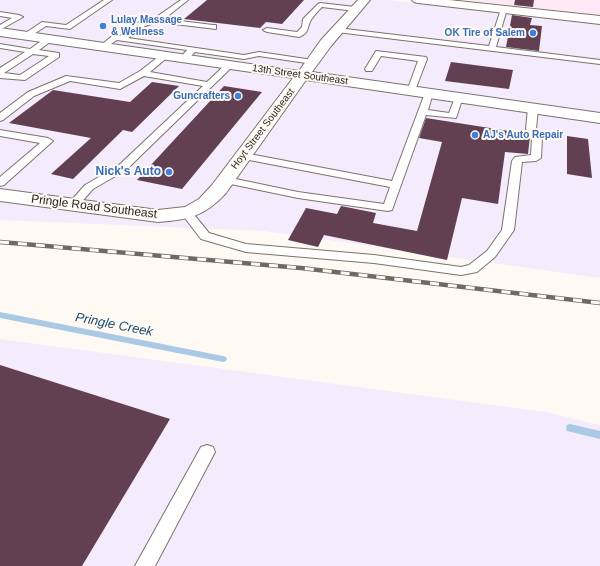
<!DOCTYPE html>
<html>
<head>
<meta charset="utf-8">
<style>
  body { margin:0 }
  canvas { display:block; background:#fef9f2 }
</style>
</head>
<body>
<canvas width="600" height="566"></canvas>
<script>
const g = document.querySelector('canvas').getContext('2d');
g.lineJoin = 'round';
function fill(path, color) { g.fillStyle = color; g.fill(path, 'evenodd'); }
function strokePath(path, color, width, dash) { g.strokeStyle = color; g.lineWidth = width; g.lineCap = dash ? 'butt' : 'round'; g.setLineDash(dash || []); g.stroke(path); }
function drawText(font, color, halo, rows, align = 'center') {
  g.font = font + ' Arial,sans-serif'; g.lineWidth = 4; g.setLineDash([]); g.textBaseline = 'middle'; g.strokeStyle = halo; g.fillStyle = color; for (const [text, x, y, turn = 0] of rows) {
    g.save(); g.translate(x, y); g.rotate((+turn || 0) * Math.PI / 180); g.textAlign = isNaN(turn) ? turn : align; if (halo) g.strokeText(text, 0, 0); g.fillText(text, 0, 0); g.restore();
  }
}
const commercial = new Path2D(`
  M466,0H600V15L582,13Z`);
const industrial = new Path2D(`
  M0,0H389L600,24V278L264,231L0,220Z
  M0,339L545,412L600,425V566H0Z`);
const stream = new Path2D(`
  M0,312L223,356L226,357L227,359L226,361L223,362L0,318Z
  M570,424L600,431V439L567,431L566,428L567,425Z`);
const building = new Path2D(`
  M207,0H304L282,24L266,22L260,28L184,19Z
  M515,0H534L533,7L514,5Z
  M512,15L532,18L530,25L542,26L539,51L506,47Z
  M451,62L513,70L509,89L445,81Z
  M152,82L179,86L132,132L123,130L73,179L51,174L91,138L9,123L53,90L130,102Z
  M224,86L262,92L182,189L137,180Z
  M426,118L528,134L530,136L528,154L505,152L498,204L462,198L447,260L324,235L318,247L288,240L306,208L337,214L341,206L376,213L373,223L417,231L442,142L419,138Z
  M567,136L588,139L592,178L567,174Z
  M0,365L170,419L82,566H0Z`);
const lane = new Path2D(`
  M104,0H112L70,29L46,26L28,38H22L21,36L42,22L66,25Z
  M181,0H188L164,19L213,25H216V29L158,22L145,26L128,38L244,55L259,52L313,60L317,62L313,64L259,56L244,59L195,52L187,60H184L180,58L187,50L117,40L103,49L99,47L112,36H120L139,22L155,18Z
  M320,3L355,7L358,9L355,11L322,7C318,11 314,15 311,20C307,26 310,33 299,37L267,32L263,30L267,28L297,32L302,27L303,19L318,4Z
  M504,7L507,9L496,47L600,60V64L337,32L333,30L337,28L489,46L501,9Z
  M0,12L19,15L23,17L0,30V25L12,18L0,16Z
  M47,37H53L54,39L39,50L59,53V57L25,80L0,78V68L25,52L0,48V44L30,49ZM33,54L49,56L20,75L4,73Z
  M376,51L426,57L427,59L414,93H408L407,91L418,61L381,56L372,71H366L365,69Z
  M162,54H168L169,56L150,72L207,82L227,63H233L234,65L126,170L93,189L77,207H69L67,205L69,203L85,185L118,166L203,86L144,76L120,89L70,81L34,96L3,120L0,121V113L28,92L66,76L119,83L140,71Z
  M429,90L433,93L428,110L449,113L456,95H462L463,97L456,118L426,115L392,210L388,211L298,198L226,183L221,180L226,177L298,192L384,204L390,187L244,159L239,156L244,153L392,181L425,93Z
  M533,105L538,108L536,129L542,137L541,158L536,161L522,162L514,230L495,257L477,272L461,275L374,263L246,252L201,239L181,213L183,211H191L209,233L246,244L374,255L461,267L469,265L487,251L502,230L512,161L515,157L531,155L532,137L526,129L528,108Z
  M0,130L48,138L53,141L4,185L0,186V177L40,143L0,136Z
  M207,445L213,447L215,452L155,566H135L201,447Z`);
const secondary = new Path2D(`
  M358,0H370L331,46L312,72L600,113V123L306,80L226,193C205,216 188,220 158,222L0,201V189L158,210L185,207L199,199L212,185L293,78L0,36V28L299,71L321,40Z
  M412,0H449L600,16V24L418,3L414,2Z`);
const rail = new Path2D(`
  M0,242L301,268L600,303`);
const markers = [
  [103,26,4,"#3f7fe0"],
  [533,33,4,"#3f7fe0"],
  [238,96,4,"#3f7fe0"],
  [475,135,4,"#3f7fe0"],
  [169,172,4,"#3f7fe0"]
];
const farShopnames = [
  ["Lulay Massage",111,20],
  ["& Wellness",111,32],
  ["OK Tire of Salem",525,33,"right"],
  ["Guncrafters",230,96,"right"],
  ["AJ's Auto Repair",483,135]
];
const farStreetnames = [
  ["13th Street Southeast",300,75,8],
  ["Hoyt Street Southeast",263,129,-53]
];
const shopNames = [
  ["Nick's Auto",161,172]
];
const streetNames = [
  ["Pringle Road Southeast",94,207,7]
];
const waterNames = [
  ["Pringle Creek",114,325,11]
];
fill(commercial, '#ffe8f5');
fill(industrial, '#f4ecfd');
fill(stream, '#aac9e5');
fill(building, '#624051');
strokePath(lane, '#7b736a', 2);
strokePath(secondary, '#7b736a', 2);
fill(lane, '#fff');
fill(secondary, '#fff');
strokePath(rail, '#6e6964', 4.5);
strokePath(rail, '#fef9f2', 3, [9]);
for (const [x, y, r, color] of markers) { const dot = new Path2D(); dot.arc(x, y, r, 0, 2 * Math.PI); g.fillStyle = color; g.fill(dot); strokePath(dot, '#fef9f2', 1.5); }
drawText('bold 10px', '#366cbe', '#fef9f2', farShopnames, 'left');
drawText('10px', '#221e1a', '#fef9f2', farStreetnames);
drawText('bold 12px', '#366cbe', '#fef9f2', shopNames, 'right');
drawText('12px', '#221e1a', '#fef9f2', streetNames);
drawText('italic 13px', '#1c4d73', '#fef9f2', waterNames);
</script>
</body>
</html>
